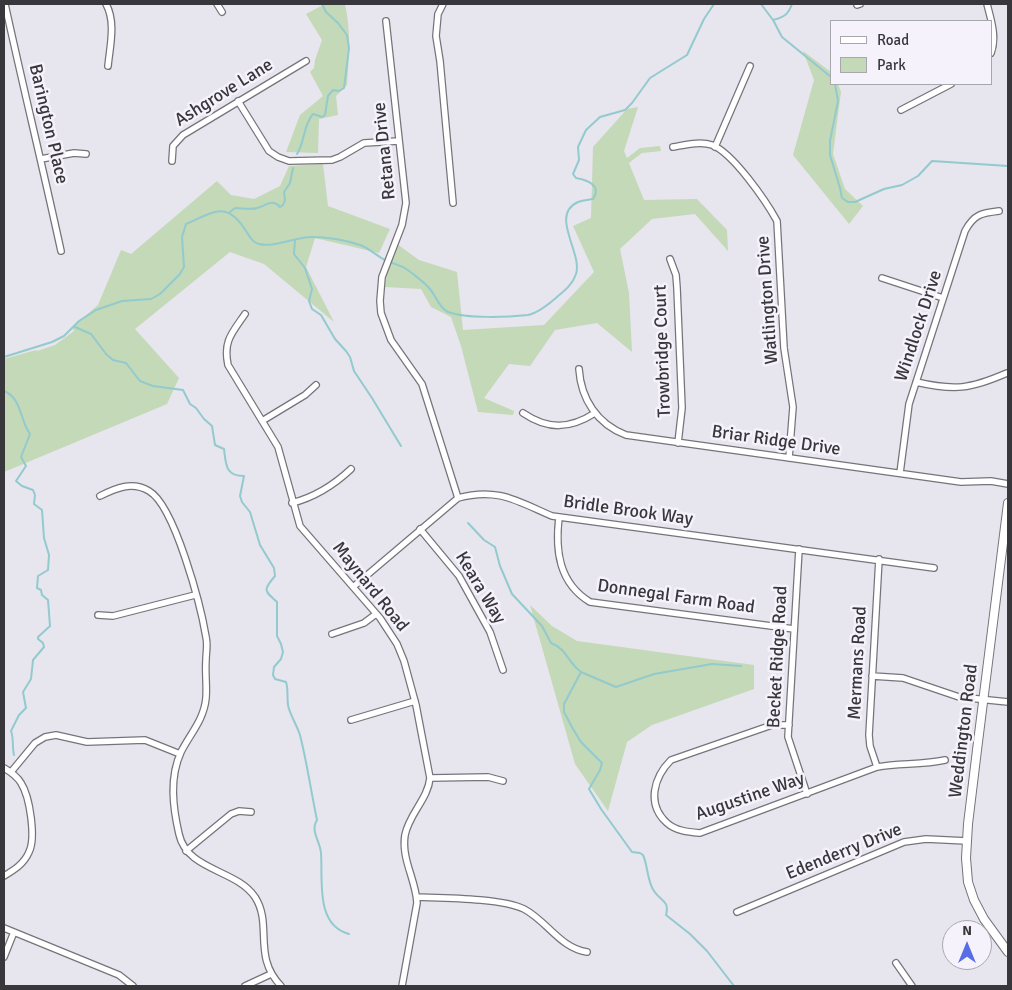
<!DOCTYPE html>
<html>
<head>
<meta charset="utf-8">
<style>
  body { margin:0 }
  #map { position:relative; width:1012px; height:990px; overflow:hidden; background:#e7e5ee; font-family:Signika,sans-serif }
  canvas { display:block }
  .frame { position:absolute; inset:0; border:5px solid #38373b; pointer-events:none }
  .legend { position:absolute; left:830px; top:20px; width:162px; height:65px; box-sizing:border-box; background:#f5f2fb; border:1px solid #a9a7ae; margin:0; padding:6px 9px; list-style:none; font-size:15px; color:#38373b }
  .legend li { display:flex; align-items:center; gap:10px; height:25px }
  .legend b { width:25px; border:1px solid #a9a7ae }
  .north { position:absolute; left:942px; top:920px; width:50px; height:50px; box-sizing:border-box; background:#f5f2fb; border:1px solid #a9a7ae; border-radius:50%; rotate:0deg; font-size:14px; font-weight:700; line-height:20px; text-align:center; color:#38373b }
  .north::after { content:''; display:block; margin:auto; width:18px; height:22px; background:#586ee4; clip-path:polygon(50% 0,100% 100%,50% 72%,0 100%) }
</style>
</head>
<body>
<div id="map">
<canvas width="1012" height="990"></canvas>
<div class="frame"></div>
<ul class="legend">
<li><b style="height:6px;background:#fff"></b>Road</li>
<li><b style="height:14px;background:#c4d9b7"></b>Park</li>
</ul>
<div class="north">N</div>
</div>
<script>
const g = document.querySelector('canvas').getContext('2d');
g.lineJoin = 'round';
function fill(path, color) { g.fillStyle = color; g.fill(path, 'evenodd'); }
function strokePath(path, color, width, dash) { g.strokeStyle = color; g.lineWidth = width; g.lineCap = dash ? 'butt' : 'round'; g.setLineDash(dash || []); g.stroke(path); }
function drawText(font, color, halo, rows, align = 'center') {
  g.font = font + ' Signika,sans-serif'; g.lineWidth = 5; g.setLineDash([]); g.textBaseline = 'middle'; g.strokeStyle = halo; g.fillStyle = color; for (const [text, x, y, turn = 0] of rows) {
    g.save(); g.translate(x, y); g.rotate((+turn || 0) * Math.PI / 180); g.textAlign = isNaN(turn) ? turn : align; if (halo) g.strokeText(text, 0, 0); g.fillText(text, 0, 0); g.restore();
  }
}
const green = new Path2D(`
  M325,4H345C351,31 349,57 347,85L336,96L338,115L319,119L318,153L286,152L300,115L323,96L310,72L314,68L315,60L322,40L306,14Z
  M803,51L831,72V84H838L841,92L833,154L845,189L863,206L849,224L793,155L814,80Z
  M638,107L624,151L627,158L640,148L660,146L661,151L642,153L629,163L644,200L697,199L727,230L728,251L695,214L652,219L620,249L629,293L632,352L597,323L555,330L530,366L509,364L484,398L514,411L513,415L478,412L461,346L451,317L431,307L421,289L385,287L387,272L397,244L419,260L457,272L463,330L544,325L594,272L573,226L591,218L593,147L627,109Z
  M323,164L328,206L390,229L379,253L315,238L306,267L334,322L264,264L230,252L135,329L179,378L167,404L4,472V359L36,350L37,351L55,345L74,331L72,327L98,305L121,250L131,254L217,181L231,195L254,199L280,186L289,166Z
  M530,605L552,626L577,641L754,665V689L652,725L627,742L608,811L575,764Z`);
const stream = new Path2D(`
  M761,4L773,20L782,37L831,77
  M773,20C784,17 788,15 792,4
  M835,84L838,101L830,141V155L840,188L842,198L848,202H855L884,189L902,185L918,176L932,161L1008,166
  M297,154C305,142 303,125 313,114L322,117L325,115L328,96L333,90L339,91L344,88L349,48L347,35L338,23L326,12L322,4
  M230,212L235,208C242,208 251,210 257,208C266,206 272,198 280,207L283,205L285,200L284,192L290,183L293,168
  M295,240L294,254L305,268L312,289L309,301L312,309L321,315L335,339L346,351L350,357L354,371L372,398L401,446
  M75,327L91,334L106,354L113,360L126,363L140,381L153,386L183,390L190,404L196,408L204,419L212,426L215,445L224,449C226,464 225,476 244,476L240,496L242,502L250,512L260,545L274,568L275,576C262,591 265,591 277,602V636L281,644L283,652L281,659L274,667L273,675L275,679L286,682C289,691 286,701 289,709C292,718 297,726 300,735C307,763 311,791 317,820C310,831 320,841 321,853C323,880 315,925 349,934
  M4,357L52,342L64,336L79,321L96,310L122,301L151,299L160,294L180,274L184,267L182,237L186,224C214,212 227,200 246,231C250,237 252,242 259,244C273,248 296,237 311,237C326,237 345,240 360,245C368,248 375,254 383,259C389,262 396,264 403,267C410,271 425,283 430,289C436,296 439,308 448,312C467,319 508,317 528,315C538,313 549,304 557,297C564,291 573,284 576,274C583,253 549,215 578,202C583,200 587,200 593,199C602,185 587,180 576,178L573,174L579,160L578,147L586,130L600,117L625,110L632,103L650,78L687,55L704,19L714,4
  M4,391C22,398 20,421 30,434L21,457L26,466L16,481L22,486L33,490L35,495L34,504L42,510L44,538L49,555L48,570L38,576L37,588L41,590L42,595L48,600L50,626L38,637V639L43,643L44,647L33,660L31,679L23,692L26,708L19,715L11,731C14,739 12,747 14,755
  M468,523L484,540L495,547L500,566L512,594L542,626L551,643C567,649 568,663 581,672L616,687L654,674L712,664L741,666
  M581,672L564,704V712L573,729L581,742L602,763L600,770L589,789L601,809L632,852L640,853L643,855C648,866 647,881 654,891C660,901 670,900 666,915L690,934L707,951L734,986`);
const minor = new Path2D(`
  M5,4C23,87 43,168 61,251
  M106,4C116,22 110,46 108,66
  M217,4L222,12
  M443,4L438,14L436,36L440,61L453,203
  M987,4C991,20 997,37 991,53
  M857,5L860,4
  M386,21L406,203L402,225L382,277L380,301L381,313L391,340L422,384L458,498
  M238,101L269,151L278,157L289,161L332,160L340,157L364,143L399,141
  M901,110L951,84
  M673,147C685,145 700,141 712,145C733,153 766,201 777,221L784,348L793,407L789,458
  M715,147L750,66
  M41,159L74,153L86,154
  M172,161L173,146L183,135L306,61
  M670,259L676,275L677,288L682,408L678,443
  M882,278L943,298
  M245,314C232,333 223,341 228,365L278,447L300,526L380,618L397,644L404,661L416,705L430,778C428,799 409,814 405,835C401,859 416,880 417,903L402,986
  M579,369C581,399 597,424 626,435L961,482L991,481L1008,484
  M916,382C955,391 970,389 1007,373
  M523,413C548,430 570,429 595,413
  M262,421L305,395L316,385
  M900,473L909,404L965,231C974,214 982,213 999,211
  M100,496C116,488 132,481 149,491C175,506 201,607 206,637C208,645 206,652 206,660C205,673 207,685 206,698C204,720 190,734 181,752C169,778 173,808 179,834C187,871 236,869 255,897C273,925 252,956 281,986
  M292,503C315,497 334,485 351,469
  M559,517C555,551 559,583 590,602L794,629
  M420,529L459,576L490,632L503,670
  M799,549L788,737L807,794
  M353,587L458,498C497,487 517,501 552,516L934,568
  M98,615L113,616L195,595
  M332,634L364,623L376,614
  M872,676L903,678L959,697L1008,702
  M351,720L415,701
  M789,725H772L671,760C654,777 646,804 667,823C676,831 689,832 700,833L877,767C900,763 922,765 945,760
  M877,767L870,746L869,735L879,559
  M4,768C11,772 17,776 21,783C30,797 36,838 29,852C24,864 14,870 4,876
  M11,772L35,743L45,737L56,735L87,742L145,740L180,754
  M430,778L488,777L503,781
  M186,851L231,814L239,811L251,812
  M417,897C443,898 502,898 524,909C547,921 560,948 587,952
  M737,912L904,842L926,839L967,841
  M4,928L119,975L133,986
  M4,957L14,932
  M896,963L912,986
  M245,986L271,974`);
const secondary = new Path2D(`
  M1008,503L977,750L968,824L966,858L968,882L974,900L984,919L1008,952`);
const streetNames = [
  ["Ashgrove Lane",224,93,-32],
  ["Barington Place",48,124,77],
  ["Retana Drive",385,151,-96],
  ["Watlington Drive",768,300,-94],
  ["Windlock Drive",919,326,-72],
  ["Trowbridge Court",663,351,-92],
  ["Briar Ridge Drive",776,441,8],
  ["Bridle Brook Way",628,511,8],
  ["Maynard Road",370,587,51],
  ["Keara Way",480,588,59],
  ["Donnegal Farm Road",676,597,8],
  ["Becket Ridge Road",778,657,-87],
  ["Mermans Road",858,663,-87],
  ["Weddington Road",964,731,-83],
  ["Augustine Way",750,797,-19],
  ["Edenderry Drive",844,852,-22]
];
fill(green, '#c4d9b7');
strokePath(stream, '#92cace', 2);
strokePath(minor, '#76747b', 8);
strokePath(secondary, '#76747b', 10);
strokePath(minor, '#fff', 5.5);
strokePath(secondary, '#fff', 8);
drawText('18px', '#38373b', '#f5f2fb', streetNames);
</script>
</body>
</html>
